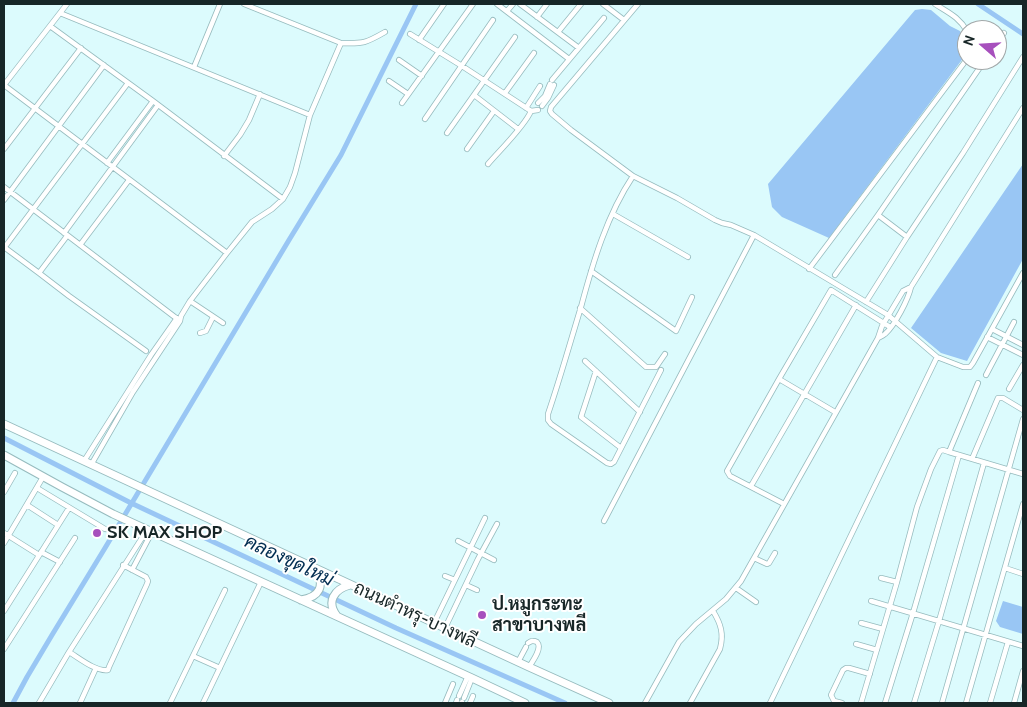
<!DOCTYPE html>
<html>
<head>
<meta charset="utf-8">
<style>
  body { margin:0 }
  #map { position:relative; width:1027px; height:707px; overflow:hidden; background:#dcfbfd; font-family:Cabin,sans-serif }
  canvas { display:block }
  .frame { position:absolute; inset:0; border:5px solid #172627; pointer-events:none }
  .north { position:absolute; left:957px; top:20px; width:50px; height:50px; box-sizing:border-box; background:#fff; border:1px solid #a2a8a9; border-radius:50%; rotate:289deg; font-size:14px; font-weight:700; line-height:20px; text-align:center; color:#172627 }
  .north::after { content:''; display:block; margin:auto; width:18px; height:22px; background:#a750bd; clip-path:polygon(50% 0,100% 100%,50% 72%,0 100%) }
</style>
</head>
<body>
<div id="map">
<canvas width="1027" height="707"></canvas>
<div class="frame"></div>
<div class="north">N</div>
</div>
<script>
const g = document.querySelector('canvas').getContext('2d');
g.lineJoin = 'round';
function fill(path, color) { g.fillStyle = color; g.fill(path, 'evenodd'); }
function strokePath(path, color, width, dash) { g.strokeStyle = color; g.lineWidth = width; g.lineCap = dash ? 'butt' : 'round'; g.setLineDash(dash || []); g.stroke(path); }
function drawText(font, color, halo, rows, align = 'center') {
  g.font = font + ' Cabin,Sarabun,sans-serif'; g.lineWidth = 4; g.setLineDash([]); g.textBaseline = 'middle'; g.strokeStyle = halo; g.fillStyle = color; for (const [text, x, y, turn = 0] of rows) {
    g.save(); g.translate(x, y); g.rotate((+turn || 0) * Math.PI / 180); g.textAlign = isNaN(turn) ? turn : align; if (halo) g.strokeText(text, 0, 0); g.fillText(text, 0, 0); g.restore();
  }
}
const water = new Path2D(`
  M922,9L931,10L950,26L960,31L967,44V53L829,238L782,217L772,207L768,184L915,10Z
  M1023,164V259L967,361L941,353L911,328Z
  M1003,601L1023,607V634L1000,627L996,621Z`);
const canal = new Path2D(`
  M978,4L1023,34
  M4,438L131,503L396,628L565,703
  M13,703L27,677L52,635L105,548L289,240L341,155L416,4`);
const street = new Path2D(`
  M244,4L341,43
  M497,4L569,59
  M520,4L579,48
  M603,4L624,20
  M638,4L551,107L550,111L552,114L571,130L633,176L677,198L715,220L722,223L731,225L754,235L888,315L937,357L963,367H970L973,363L1023,273
  M935,4C949,13 959,17 967,31
  M507,11L513,4
  M60,13L310,115
  M537,17L547,4
  M50,26L153,101L283,199
  M558,32L581,4
  M410,34L462,66L531,111L538,110
  M419,40L444,4
  M997,42L1004,33
  M399,60L422,76
  M194,67L220,4
  M552,80L604,18
  M389,81L408,94
  M4,85L227,253
  M4,85L67,4
  M505,93L534,53
  M474,95L518,129
  M402,103L473,4
  M538,103L545,96L550,84
  M542,106L548,98L554,85
  M526,108L540,86
  M425,119L493,20
  M447,133L515,37
  M4,149L81,48
  M467,149L494,111
  M224,156L240,135L249,120L260,94
  M107,163L153,101
  M488,164C499,151 525,126 531,111
  M633,176C607,215 593,262 581,307C570,343 560,379 548,414V420L551,424L607,463L611,464L614,462L661,370
  M4,187L180,321
  M4,200L104,65
  M613,214L688,257
  M878,215L907,237
  M64,233L158,105
  M80,245L129,180
  M4,247L39,273L69,296L146,351
  M4,248L128,83
  M809,269L967,59
  M591,271L676,331L692,297
  M39,273L67,236
  M835,275L878,215L985,60
  M190,301L223,323
  M866,302L907,237L963,153L1023,57
  M580,308L646,367H656L665,354
  M992,329L1023,345
  M200,333L206,331L213,317
  M987,337L1023,355
  M878,338C880,337 883,336 885,334C895,325 908,300 911,287L1023,108
  M585,361L640,412
  M596,371L581,417L621,448
  M986,375L1014,322
  M779,379L835,412
  M1009,389L1023,365
  M949,452L978,383
  M972,459L998,398H1003L1023,410
  M84,461L151,355L177,318
  M91,465L133,392L180,321L181,316L190,301L227,253L252,222L272,209L283,199L290,187L295,173L310,115L341,43C363,44 366,43 385,32
  M751,486L856,305
  M37,488L105,529
  M4,492L15,473
  M784,504L730,476L727,471L779,379L831,290L890,327
  M27,505L58,525
  M604,521L754,235
  M4,533L39,555
  M458,541L494,560
  M4,543L43,477
  M41,552L60,562
  M754,558L767,564L769,563L775,553
  M1005,568L1023,574
  M132,570L152,532
  M445,576L455,580
  M881,578L897,582
  M466,585L477,590
  M736,588L756,602
  M871,601L1023,646
  M4,611L69,508
  M434,623L485,518
  M861,623L883,629
  M445,628L478,559L497,524
  M528,643C531,641 533,640 537,642C543,648 532,662 529,667
  M856,644L877,650
  M4,649L75,538
  M69,652C79,658 96,672 108,670L109,667L147,584L148,581L146,577L123,565
  M193,656L220,668
  M518,662L526,647
  M459,696L468,676
  M464,698L472,678
  M39,703L69,652L147,530
  M80,703L96,668
  M170,703L225,590
  M203,703L261,582
  M445,703L453,684
  M456,703L457,700
  M461,703L462,702
  M470,703L473,696
  M645,703L679,642L696,624L726,599L741,581L878,338L882,326L903,291L911,287
  M690,703L720,649C724,634 721,624 713,611
  M770,703L937,357
  M842,703L834,701L831,695L843,670L846,668H849L870,674
  M861,703L897,582L917,507L931,469L940,451L943,450L949,452L1023,474
  M885,703L913,613L959,455
  M914,703L939,621L984,463
  M942,703L1023,419
  M966,703L1023,504
  M990,703L1008,642
  M1014,703L1023,671`);
const primary = new Path2D(`
  M4,424L529,667L609,703
  M4,455L62,487L113,514L472,678L525,703
  M301,600C320,597 325,586 316,569
  M337,616C326,602 334,589 350,585`);
const markers = [
  [97,533,5,"#a750bd"],
  [482,615,5,"#a750bd"]
];
const poiNames = [
  ["SK MAX SHOP",107,533],
  ["ป.หมูกระทะ",492,605],
  ["สาขาบางพลี",492,626]
];
const streetNames = [
  ["ถนนตำหรุ-บางพลี",415,615,25]
];
const waterNames = [
  ["คลองขุดใหม่",289,561,25]
];
fill(water, '#99c6f4');
strokePath(canal, '#99c6f4', 5);
strokePath(street, '#96bbbe', 6);
strokePath(primary, '#96bbbe', 9);
strokePath(street, '#fff', 4.5);
strokePath(primary, '#fff', 7);
for (const [x, y, r, color] of markers) { const dot = new Path2D(); dot.arc(x, y, r, 0, 2 * Math.PI); g.fillStyle = color; g.fill(dot); strokePath(dot, '#fff', 2); }
drawText('bold 18px', '#172627', '#fff', poiNames, 'left');
drawText('18px', '#172627', '#fff', streetNames);
drawText('italic 19px', '#032e52', '#fff', waterNames);
</script>
</body>
</html>
